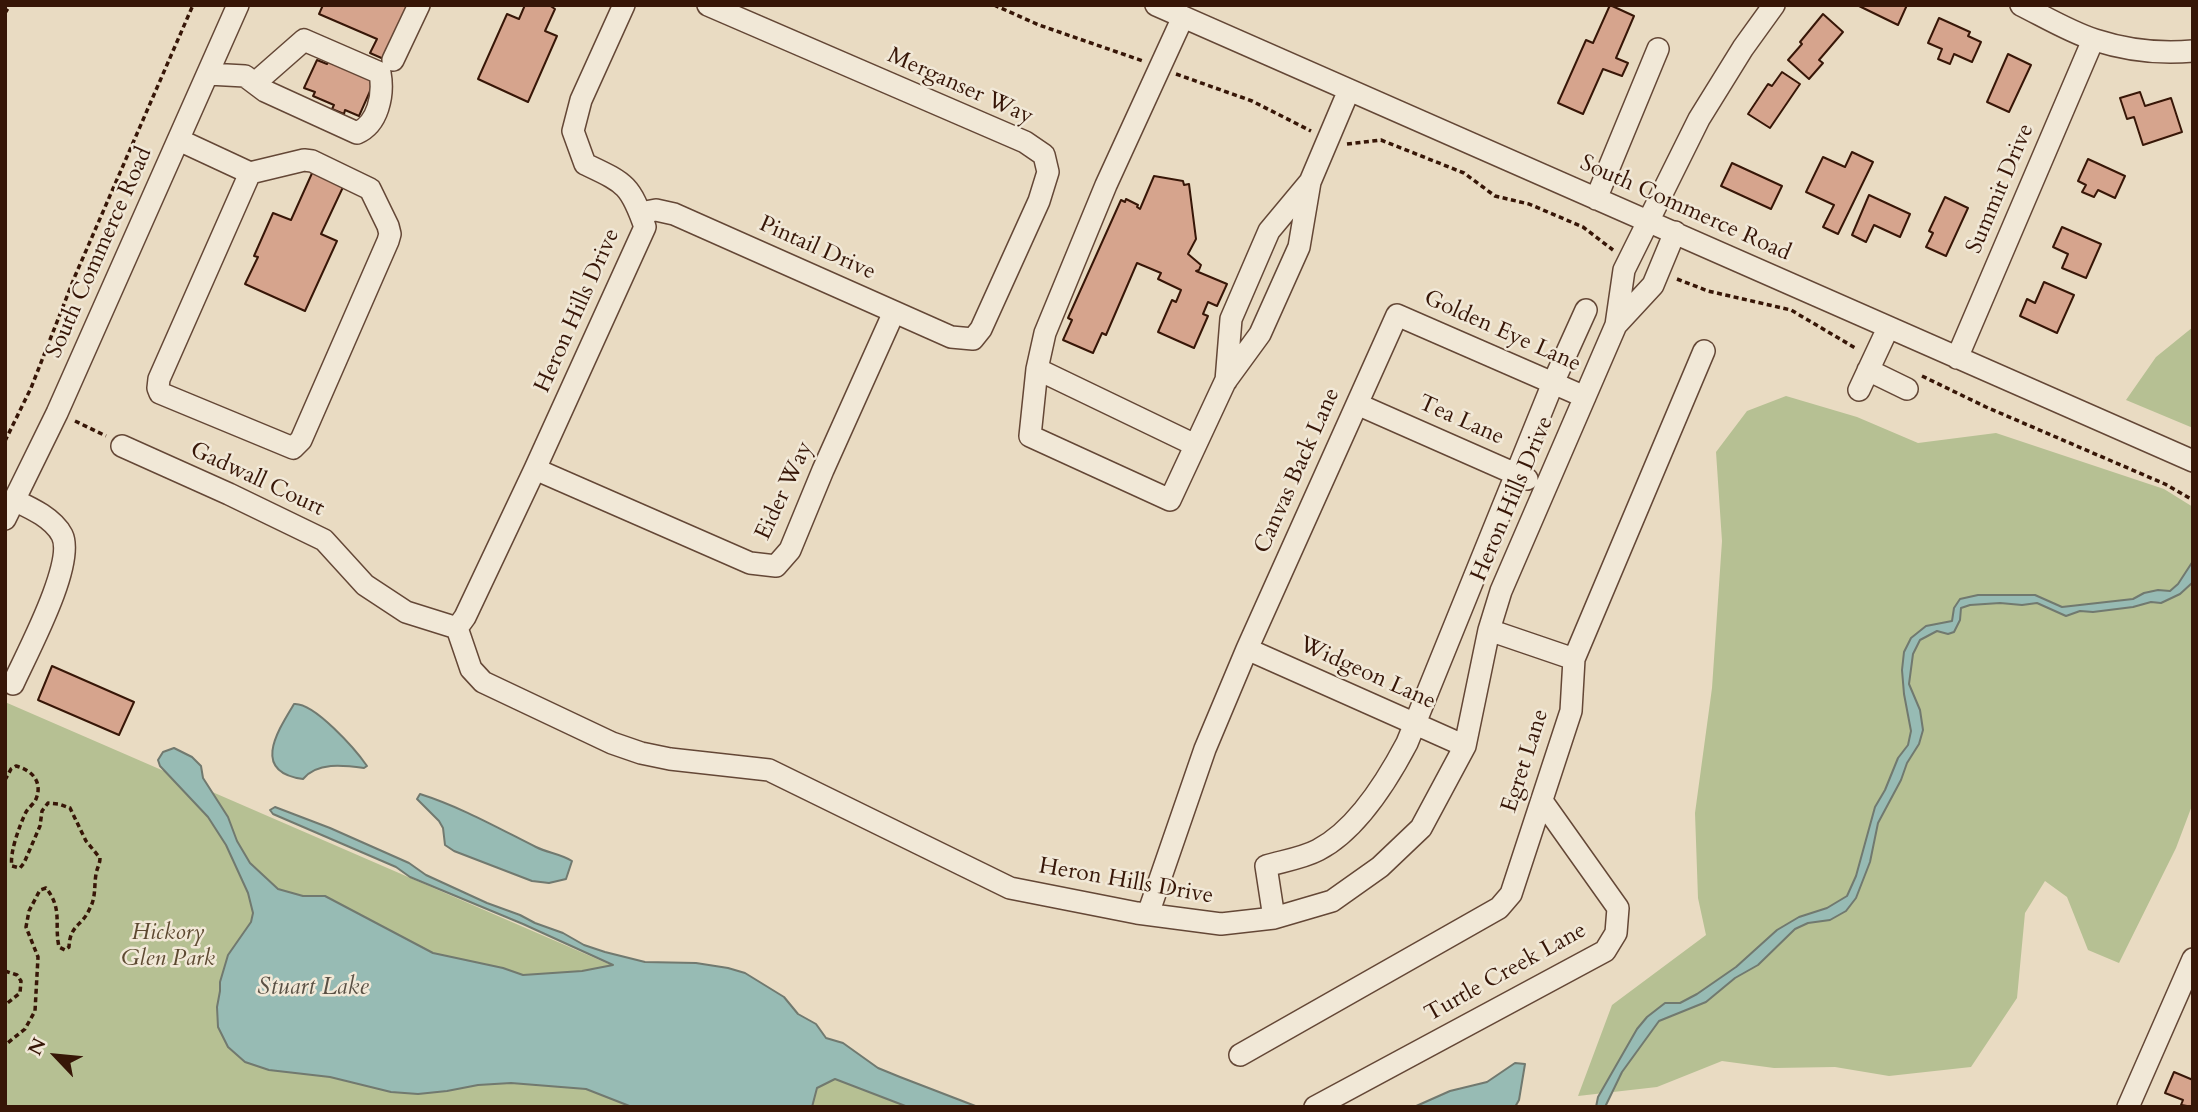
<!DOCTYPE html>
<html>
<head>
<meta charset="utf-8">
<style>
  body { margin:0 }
  #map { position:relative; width:2198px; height:1112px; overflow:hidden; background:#e9dbc2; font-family:Cardo,serif }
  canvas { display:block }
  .frame { position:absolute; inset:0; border:7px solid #371607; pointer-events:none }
  .north { position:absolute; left:21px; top:1021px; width:70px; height:70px; -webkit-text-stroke:5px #f1e8d7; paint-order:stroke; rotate:296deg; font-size:19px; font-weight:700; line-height:28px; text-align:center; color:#371607 }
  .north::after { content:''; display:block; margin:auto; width:24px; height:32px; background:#371607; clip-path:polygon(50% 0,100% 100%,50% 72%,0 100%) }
</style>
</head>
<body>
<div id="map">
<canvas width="2198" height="1112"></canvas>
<div class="frame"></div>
<div class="north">N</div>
</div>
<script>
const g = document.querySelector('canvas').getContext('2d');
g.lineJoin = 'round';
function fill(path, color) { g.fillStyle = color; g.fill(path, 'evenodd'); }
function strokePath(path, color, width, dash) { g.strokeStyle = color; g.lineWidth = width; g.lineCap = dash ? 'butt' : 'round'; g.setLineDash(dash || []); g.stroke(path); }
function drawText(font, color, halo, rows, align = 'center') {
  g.font = font + ' Cardo,serif'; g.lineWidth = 5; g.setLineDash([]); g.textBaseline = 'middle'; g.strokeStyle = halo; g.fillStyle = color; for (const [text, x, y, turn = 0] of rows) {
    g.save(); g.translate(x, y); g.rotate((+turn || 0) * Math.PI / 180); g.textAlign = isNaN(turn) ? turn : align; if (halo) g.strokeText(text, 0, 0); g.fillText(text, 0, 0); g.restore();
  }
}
const green = new Path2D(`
  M2193,327V428L2126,400L2156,357Z
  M1786,396L1857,417L1918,443L1996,433L2164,489L2193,507V803L2176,848L2119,963L2088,950L2067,897L2045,881L2025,913L2017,998L1971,1067L1889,1076L1835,1067L1774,1068L1722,1061L1657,1087L1578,1096L1612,1005L1706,935L1698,898L1695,813L1712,688L1722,541L1716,452L1747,411Z
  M5,702L938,1107H5Z`);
const water = new Path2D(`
  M2193,561L2192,583L2180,594L2161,603L2151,602L2133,607L2093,612L2080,611L2066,616L2037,603L2022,605L2000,603L1970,605L1961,608L1960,620L1954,632L1948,634L1937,631L1920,640L1913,654L1909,684L1920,710L1923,730L1919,744L1907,763L1901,780L1878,823L1870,862L1856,898L1846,911L1830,920L1808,923L1795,929L1758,965L1735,978L1706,1002L1659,1021L1622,1072L1605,1107H1596L1598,1097L1637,1029L1647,1017L1665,1003H1680L1697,994L1736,967L1777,930L1799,917L1827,908L1847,896L1856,876L1875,807L1885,790L1898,758L1908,745L1911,731L1904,694L1902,670L1904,652L1911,638L1926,626L1952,621L1954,608L1960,599L1978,595H2035L2062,607L2133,599L2144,593L2158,590L2170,591L2178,584Z
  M294,704C314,702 356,750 367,766L364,768C343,765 317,762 303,779C251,772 277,732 294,704Z
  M174,748L192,757L201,766L203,778L228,817L237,841L250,863L278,889L303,896H325L433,953L503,968L523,975L582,971L613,965L523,924L410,877L396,867L273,814L270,810L275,807L330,828L409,863L426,875L487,903L520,915L535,923L563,933L584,945L605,952L645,962L696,963L728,968L745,973L784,997L798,1014L816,1024L826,1038L843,1043L878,1068L900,1077L978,1107H908L835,1079L817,1088L812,1107H632L586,1089L511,1083L478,1085L447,1091L418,1094L391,1092L330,1077L269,1070L245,1062L228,1047L218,1027L217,1007L220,991V982L228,955L251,922L253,913L248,893L226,845L208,817L160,766L158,760L163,752Z
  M420,794C461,807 498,828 536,847C548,853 561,854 572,861L566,879L549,883L532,881L454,851L445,845L443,828L439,821L417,799Z
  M1515,1063L1525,1064L1519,1100L1515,1107H1414L1450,1091L1487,1082Z`);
const building = new Path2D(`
  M323,5H410L386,60L370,53L377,39L319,14Z
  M525,5H549L555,9L545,31L557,36L528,102L478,79L507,14L519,19Z
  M1610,5L1634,16L1616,58L1628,63L1622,76L1603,69L1583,114L1558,103L1586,40L1593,43Z
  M1857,5H1907L1898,25Z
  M1823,14L1843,32L1819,60L1823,63L1809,79L1788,60L1802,44L1800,42Z
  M1939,18L1970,32L1968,36L1981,42L1972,62L1954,54L1950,64L1938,59L1942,49L1928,43Z
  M2008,54L2031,65L2009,112L1987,102Z
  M317,60L327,64L329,60L375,80L359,116L345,110L344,114L332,109L334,105L313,96L315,92L304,88Z
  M1782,72L1800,84L1770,128L1748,114L1768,84L1772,86Z
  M2140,92L2145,106L2171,98L2182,132L2143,145L2134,117L2127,119L2120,98Z
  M1852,152L1873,162L1838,234L1823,227L1834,205L1806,192L1823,157L1845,167Z
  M2088,159L2125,176L2115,198L2098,190L2094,197L2082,192L2086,185L2078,181Z
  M1732,163L1782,186L1771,209L1721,186Z
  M313,171L344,185L321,234L337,241L305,311L245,284L258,257L254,256L273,213L291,220Z
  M1154,176L1183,181L1184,185L1189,184L1196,239L1188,254L1201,265L1199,270L1196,271L1227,284L1217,306L1208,302L1203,314L1208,316L1194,348L1158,332L1172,300L1176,302L1181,290L1158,279L1161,273L1137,263L1106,335L1102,333L1093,353L1063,340L1072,320L1068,318L1121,200L1125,202L1126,199L1138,205L1137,207L1140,209Z
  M1869,195L1910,214L1900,237L1874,225L1866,242L1852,235Z
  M1945,197L1968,208L1946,256L1926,247L1933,233L1929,231Z
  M2062,227L2101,244L2086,278L2062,268L2068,254L2053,247Z
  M2044,282L2074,295L2057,333L2020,316L2027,299L2035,303Z
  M52,666L134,702L119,735L38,700Z
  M2174,1072L2193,1080V1107L2181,1105L2183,1100L2165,1093Z`);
const path = new Path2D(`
  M994,5L1039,25L1143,61
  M5,13L10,5
  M1176,74L1252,101L1311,131
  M1347,144L1381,140L1464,173L1495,196L1529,204L1583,227L1613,250
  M1677,279L1708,291L1791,310L1857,349
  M1922,376L1986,407L2165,484L2193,500
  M75,421L106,436
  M5,441L31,388L75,276L193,5
  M5,780L11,769L16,766C32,770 43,782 36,799C34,804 28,808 26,812C20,824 9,854 12,866L20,868L24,863L40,826L42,811L48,803L59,804L70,808L86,841L100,858C100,864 97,868 96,874C94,886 96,897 90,908C82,927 70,924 69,947L65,950L59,947C54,924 63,909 46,888L40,890L29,911L26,927L38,957L35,1011L25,1029L5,1045
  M5,971L17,975L21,981L20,993L5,1005`);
const minor = new Path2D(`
  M1156,5L2193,461
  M2021,5C2045,17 2070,32 2095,40C2126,50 2161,54 2193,51
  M1183,17L1106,185L1045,333L1037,369L1030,436L1170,500L1225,382L1260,334L1299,247L1310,182L1349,90
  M393,60L419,5
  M208,74L245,76L265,91L357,133C378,124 384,95 380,73L304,40L255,83
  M179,140L250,173L304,160L312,161L370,189L388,226L390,234L388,241L301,440L293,448L160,393L158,388L159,379L250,173
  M1596,199L1658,49
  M640,213L656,210L674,214L951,337L973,339L981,329L1039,201L1048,172L1044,155L1025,142L708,5
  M1616,325L1653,285L1675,232
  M1957,358L2093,40
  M1037,369L1195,445
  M1868,370L1907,389
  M1226,381L1231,319L1269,231L1309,183
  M1859,390L1888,328
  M1357,404L1527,479
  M122,446L229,494L324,540L365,585L406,612L457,628L465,617L535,469L645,227C630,184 625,183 585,164L573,131L581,100L624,5
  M535,469L750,563L776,566L790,550L823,470L894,312
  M5,519L57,413L238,5
  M457,628L471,669L483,682L612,743L641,753L670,759L769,770L1010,888L1137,913L1221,924L1274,918L1332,901L1380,867L1421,828L1465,746L1489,630L1501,591L1616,325L1624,270L1699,119L1743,48L1774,5
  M1489,630L1574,659
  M1247,649L1465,746
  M13,684C26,655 76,563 62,535C53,518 31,508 14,500
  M1148,914L1205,749L1247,649L1397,315L1585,397
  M1274,918L1266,866C1283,861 1303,858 1318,850C1357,830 1387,781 1407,743L1553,383L1586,310
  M1240,1055L1499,908L1511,894L1571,711L1574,659L1704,351
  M1315,1107L1605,951L1616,933L1618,908L1542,801
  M2128,1107L2193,959`);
const streetNames = [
  ["Merganser Way",960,87,24],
  ["Summit Drive",2001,189,-67],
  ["South Commerce Road",1685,209,24],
  ["Pintail Drive",817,249,24],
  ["South Commerce Road",100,253,-66],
  ["Heron Hills Drive",578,311,-66],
  ["Golden Eye Lane",1502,332,24],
  ["Tea Lane",1461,421,24],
  ["Canvas Back Lane",1298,471,-66],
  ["Gadwall Court",257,480,25],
  ["Eider Way",785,491,-65],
  ["Heron Hills Drive",1513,499,-67],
  ["Widgeon Lane",1367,674,24],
  ["Egret Lane",1526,761,-72],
  ["Heron Hills Drive",1126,882,10],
  ["Turtle Creek Lane",1506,973,-29]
];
const parkNames = [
  ["Hickory",168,934],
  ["Glen Park",168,960]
];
const waterNames = [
  ["Stuart Lake",313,988]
];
fill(green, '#b6c093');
fill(water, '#97bbb4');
strokePath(water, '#71796f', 2);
fill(building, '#d6a48d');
strokePath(building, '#371607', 2);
strokePath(minor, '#644736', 24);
strokePath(path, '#371607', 3.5, [5, 3.5]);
strokePath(minor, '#f1e8d7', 21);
drawText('23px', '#371607', '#f1e8d7', streetNames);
drawText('italic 23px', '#5d4931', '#f1e8d7', parkNames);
drawText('italic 24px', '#595044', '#f1e8d7', waterNames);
</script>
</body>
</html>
